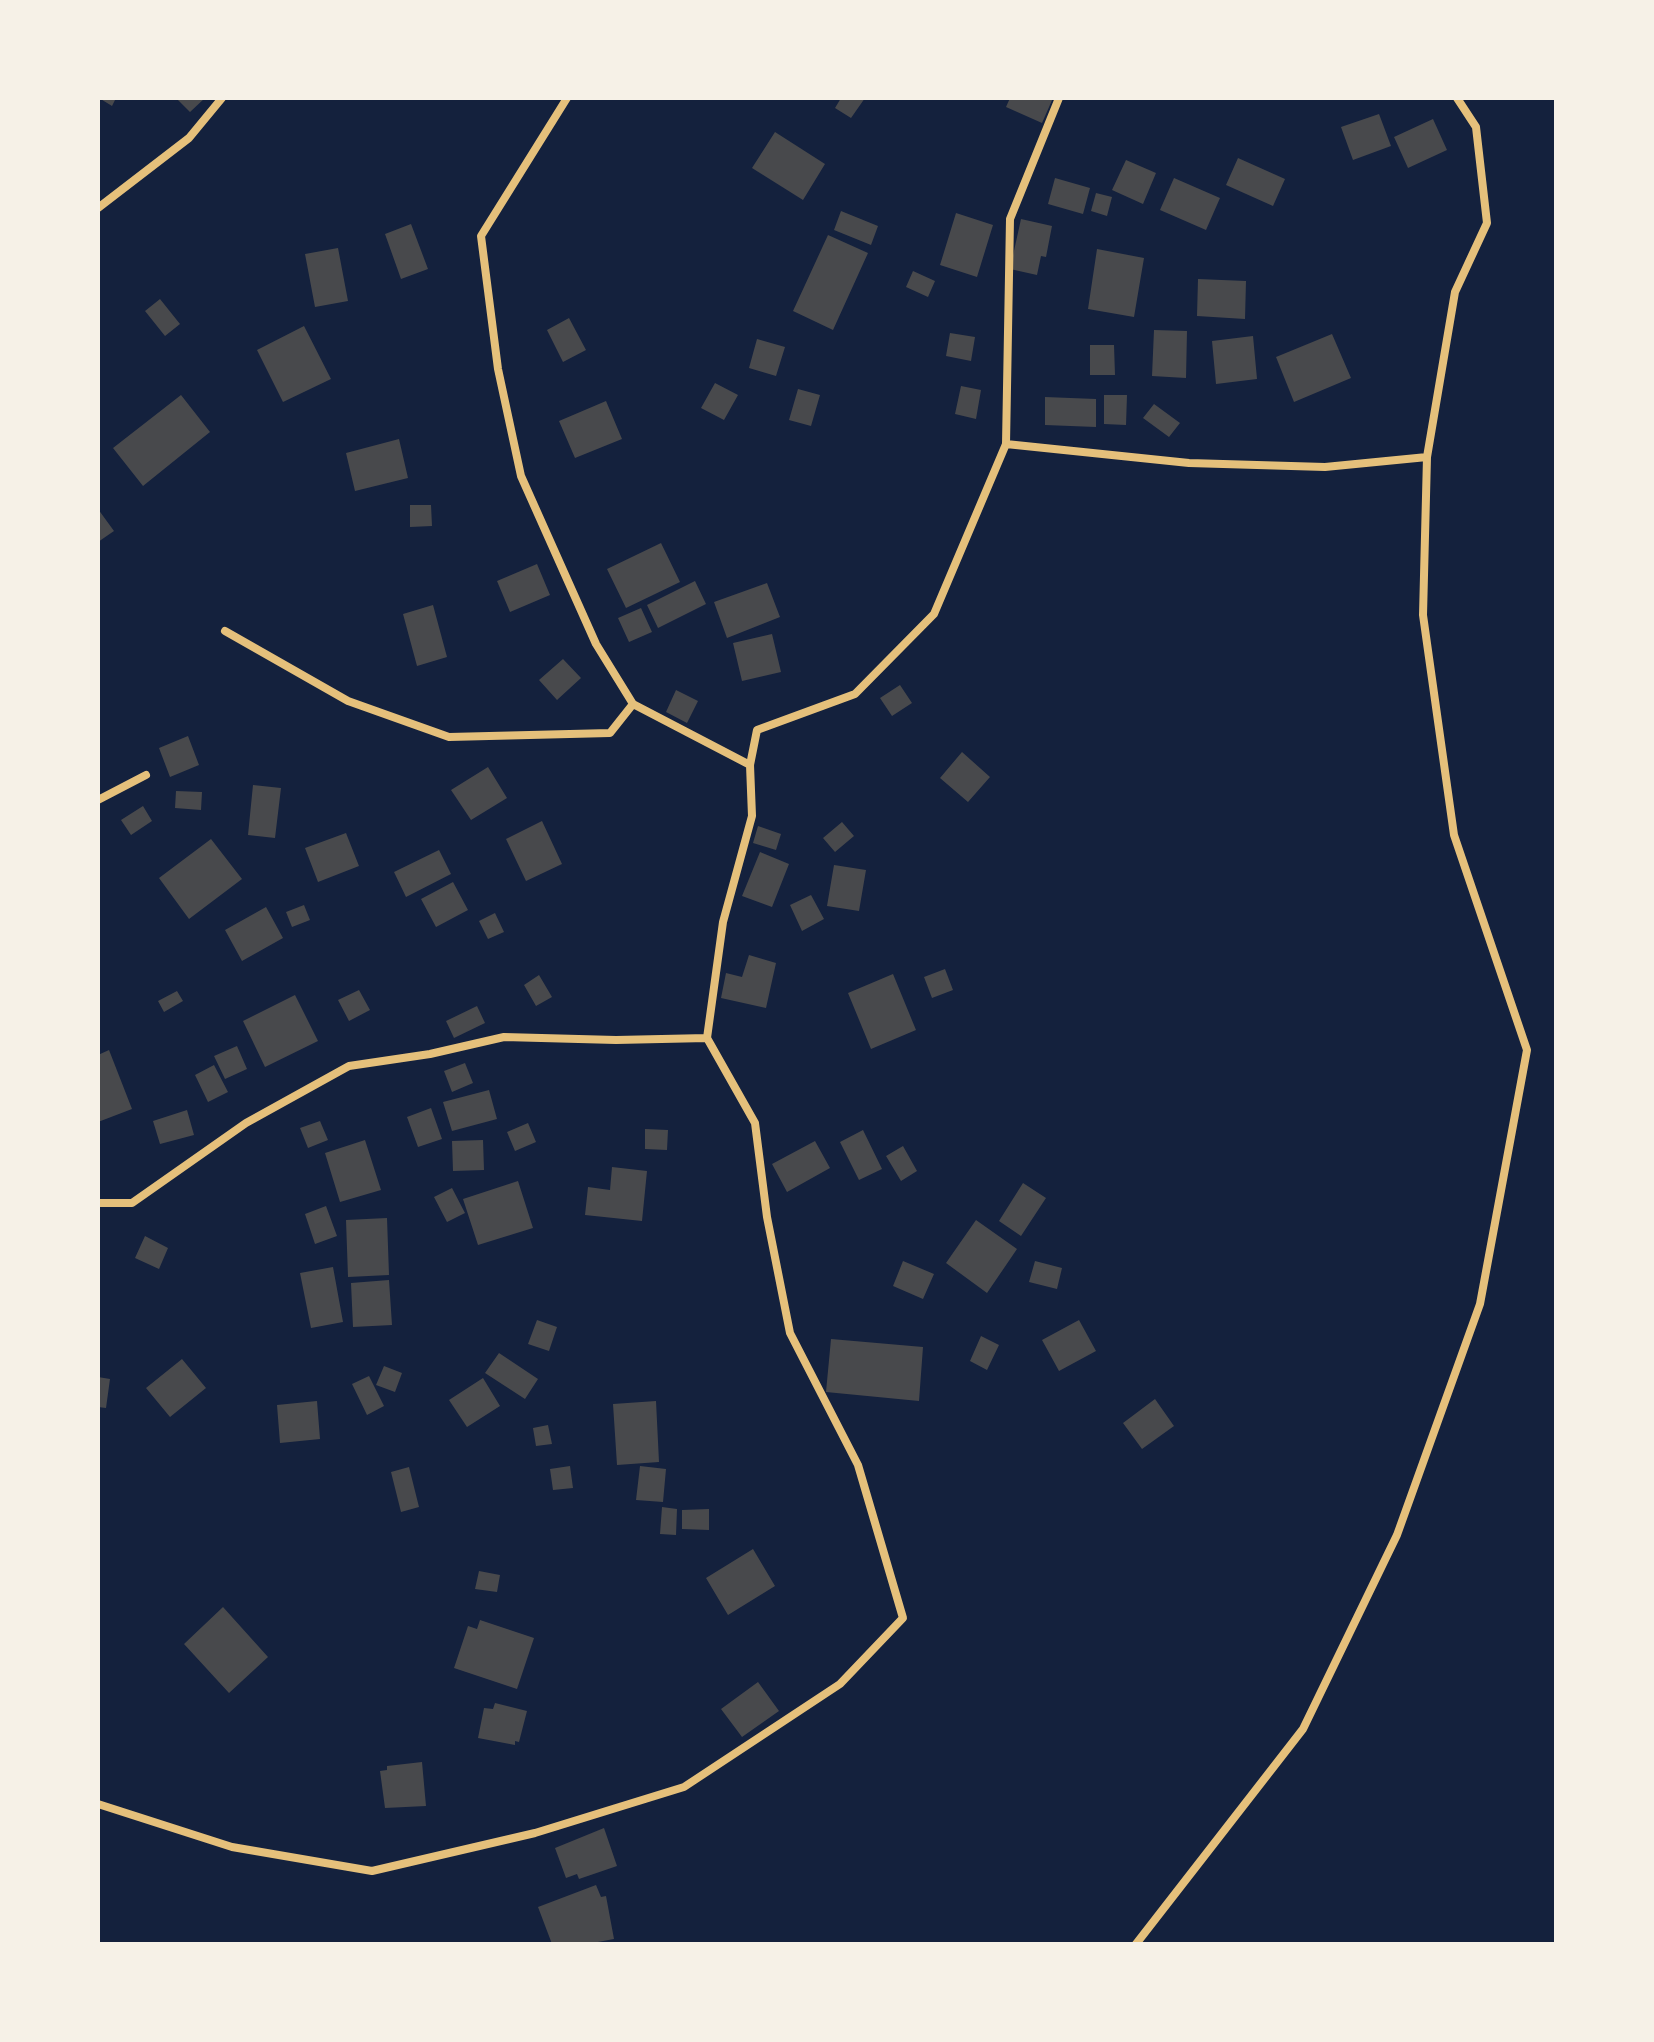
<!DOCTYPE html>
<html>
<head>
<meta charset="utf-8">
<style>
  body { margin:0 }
  #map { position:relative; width:1654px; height:2042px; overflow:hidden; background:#14213d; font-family:Poppins,sans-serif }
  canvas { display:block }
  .frame { position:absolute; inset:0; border:100px solid #f6f1e7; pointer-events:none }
</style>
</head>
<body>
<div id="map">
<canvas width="1654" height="2042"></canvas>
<div class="frame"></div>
</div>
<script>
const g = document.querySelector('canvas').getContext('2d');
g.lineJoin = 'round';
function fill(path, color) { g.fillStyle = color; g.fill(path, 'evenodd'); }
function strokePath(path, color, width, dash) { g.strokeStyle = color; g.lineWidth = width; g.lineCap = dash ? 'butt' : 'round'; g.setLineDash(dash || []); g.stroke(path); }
const building = new Path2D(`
  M99,98H116L112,106Z
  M176,98H205L190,112Z
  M841,98H865L851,118L835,108Z
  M1010,98H1053L1042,123L1006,107Z
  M1379,114L1391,146L1353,160L1341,127Z
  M1433,119L1447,150L1408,168L1394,137Z
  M775,132L825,164L803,200L752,168Z
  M1238,158L1285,179L1273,206L1226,185Z
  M1126,160L1156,173L1143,204L1112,190Z
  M1055,178L1090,188L1083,214L1048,204Z
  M1174,178L1220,198L1206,230L1160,210Z
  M1096,193L1112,197L1107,216L1091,211Z
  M841,211L878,226L871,245L834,230Z
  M956,213L993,225L977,277L940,265Z
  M1021,219L1052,226L1046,257L1041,256L1037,275L1010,269Z
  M411,224L428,269L401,279L385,234Z
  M828,235L868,253L833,330L793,311Z
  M338,248L348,301L315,307L305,254Z
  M1097,249L1144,258L1134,317L1088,309Z
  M913,271L935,281L928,297L906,287Z
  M1198,279L1246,281L1245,319L1197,316Z
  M160,299L180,324L165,336L145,311Z
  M569,318L586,350L563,362L547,330Z
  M304,326L331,379L283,402L257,350Z
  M1154,330L1187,331L1186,378L1152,376Z
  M950,333L975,337L971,361L946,356Z
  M1332,334L1351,378L1294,402L1276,357Z
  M1253,336L1257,379L1216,384L1212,341Z
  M757,339L785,347L776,376L749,368Z
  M1090,345H1114L1115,375H1090Z
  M715,383L738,395L724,420L701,408Z
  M961,386L981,390L976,419L955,414Z
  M798,389L820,395L811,426L789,420Z
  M181,395L210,432L143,486L113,448Z
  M1104,395H1127L1126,425L1104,424Z
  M1045,397L1096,399V427L1045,425Z
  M606,401L622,439L575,458L559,421Z
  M1154,404L1180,423L1169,437L1143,418Z
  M399,439L408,478L355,491L346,453Z
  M410,505H431L432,526L410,527Z
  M98,509L114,531L98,542Z
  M661,543L680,582L626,608L607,569Z
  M537,564L550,595L510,612L497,581Z
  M695,581L706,604L658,628L647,605Z
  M767,583L780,617L727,638L714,602Z
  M433,605L447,657L417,666L403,614Z
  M641,608L652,632L629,642L618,618Z
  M772,634L781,672L742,681L733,643Z
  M563,659L581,678L557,700L539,680Z
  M900,685L912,703L892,716L880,698Z
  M676,690L698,701L687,723L666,712Z
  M188,736L199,765L170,777L159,748Z
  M962,752L990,777L968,802L940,778Z
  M488,767L507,798L471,820L451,790Z
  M253,785L281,788L275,838L248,835Z
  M176,791L202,792L201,810L175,808Z
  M143,806L152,821L131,835L121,820Z
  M542,821L562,864L526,881L506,839Z
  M842,822L854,836L835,852L823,838Z
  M758,826L781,834L776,850L753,843Z
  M346,833L359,866L318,882L305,848Z
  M211,839L242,879L189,919L159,878Z
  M439,850L451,874L406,897L394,872Z
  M760,852L789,864L772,907L742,896Z
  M834,865L866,870L859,911L827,906Z
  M453,882L468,910L436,927L421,899Z
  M811,895L824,919L802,931L790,905Z
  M304,905L310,920L292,927L286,912Z
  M266,907L283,938L242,961L225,930Z
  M495,913L504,932L488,939L479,921Z
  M749,955L776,963L766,1008L721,998L726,973L742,977Z
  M945,969L953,990L932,998L924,977Z
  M893,974L916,1030L871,1049L848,993Z
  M539,975L552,997L536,1006L524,985Z
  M359,990L370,1010L349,1021L338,1000Z
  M177,991L183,1001L164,1012L158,1001Z
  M295,995L318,1041L265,1067L243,1021Z
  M477,1006L485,1023L454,1038L446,1021Z
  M237,1046L247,1069L225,1079L214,1056Z
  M109,1050L132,1109L98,1122V1055Z
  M465,1063L473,1083L452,1092L444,1071Z
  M214,1065L228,1092L208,1102L195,1075Z
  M489,1090L497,1119L452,1131L443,1102Z
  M431,1108L442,1139L418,1147L407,1117Z
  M187,1110L194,1135L160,1144L153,1121Z
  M320,1121L328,1140L308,1148L300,1128Z
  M528,1123L536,1142L515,1151L507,1132Z
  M645,1129L668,1130L667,1150L645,1149Z
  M863,1130L882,1169L859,1180L840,1142Z
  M365,1140L381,1190L340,1202L325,1153Z
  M483,1140L484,1170L453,1171L452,1141Z
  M815,1141L830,1168L787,1192L772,1164Z
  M903,1146L917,1171L901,1181L886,1156Z
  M612,1167L647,1171L642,1221L585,1215L588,1187L610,1190Z
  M518,1181L533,1228L478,1245L463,1199Z
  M1023,1183L1046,1198L1021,1236L999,1221Z
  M452,1188L465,1213L447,1222L434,1197Z
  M326,1206L337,1236L315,1244L305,1214Z
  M387,1218L389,1275L348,1277L346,1220Z
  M976,1220L1017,1249L987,1293L946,1263Z
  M145,1236L168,1248L159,1269L135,1258Z
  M903,1261L934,1274L923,1299L893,1286Z
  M1035,1261L1062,1268L1057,1289L1029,1282Z
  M333,1267L343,1322L311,1328L300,1273Z
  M389,1280L392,1325L353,1327L351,1283Z
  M537,1320L557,1327L549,1351L528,1344Z
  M1079,1320L1096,1351L1059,1371L1042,1340Z
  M981,1336L999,1345L987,1370L970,1361Z
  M831,1339L923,1347L919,1401L826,1392Z
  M499,1353L538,1379L525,1399L485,1373Z
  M182,1359L206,1388L170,1417L146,1388Z
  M384,1366L402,1373L395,1392L376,1385Z
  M369,1376L384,1406L367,1415L352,1384Z
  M98,1377L110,1379L106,1408L98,1407Z
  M483,1378L500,1406L467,1427L449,1400Z
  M1155,1399L1174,1426L1142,1449L1123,1423Z
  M317,1401L320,1439L280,1443L277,1405Z
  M656,1401L659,1462L617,1465L613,1404Z
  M548,1425L552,1444L536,1446L533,1428Z
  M570,1466L573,1488L553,1490L550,1469Z
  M640,1466L666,1469L663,1502L636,1500Z
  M409,1467L419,1507L401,1512L391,1472Z
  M662,1507L677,1509L676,1535L660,1534Z
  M709,1509V1530L682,1529V1510Z
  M753,1549L775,1586L728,1615L706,1578Z
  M479,1571L500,1575L497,1592L475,1589Z
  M223,1607L268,1657L229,1693L184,1644Z
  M480,1620L534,1638L517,1689L454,1668L468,1626L477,1629Z
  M758,1682L779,1711L742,1737L721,1709Z
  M495,1703L527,1711L519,1742L515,1741V1745L478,1738L484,1708L493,1709Z
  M422,1762L426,1806L385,1808L380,1771L387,1770V1766Z
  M604,1828L617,1866L579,1879L577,1874L566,1878L555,1848Z
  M596,1885L601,1897L606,1896L614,1939L587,1944H552L538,1907Z`);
const minor = new Path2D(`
  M567,98L481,236L498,369L521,476L596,644L633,704L750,765
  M98,208L189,138L222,98
  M1006,444L1189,463L1325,467L1427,457
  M225,631L348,701L449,737L610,733L633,704
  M98,800L146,775
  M98,1203H132L246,1123L349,1066L430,1054L504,1037L616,1040L707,1038
  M98,1804L232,1847L372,1871L535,1833L684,1787L840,1684L903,1618L858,1465L790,1333L767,1217L755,1123L707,1038L723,922L752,816L750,765L757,730L855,694L934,614L1006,444L1010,219L1059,98
  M1136,1944L1303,1729L1397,1535L1480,1304L1527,1050L1454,835L1423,615L1427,457L1455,292L1487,223L1476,127L1457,98`);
fill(building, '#48494c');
strokePath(minor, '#e5c07b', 8);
</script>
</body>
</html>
